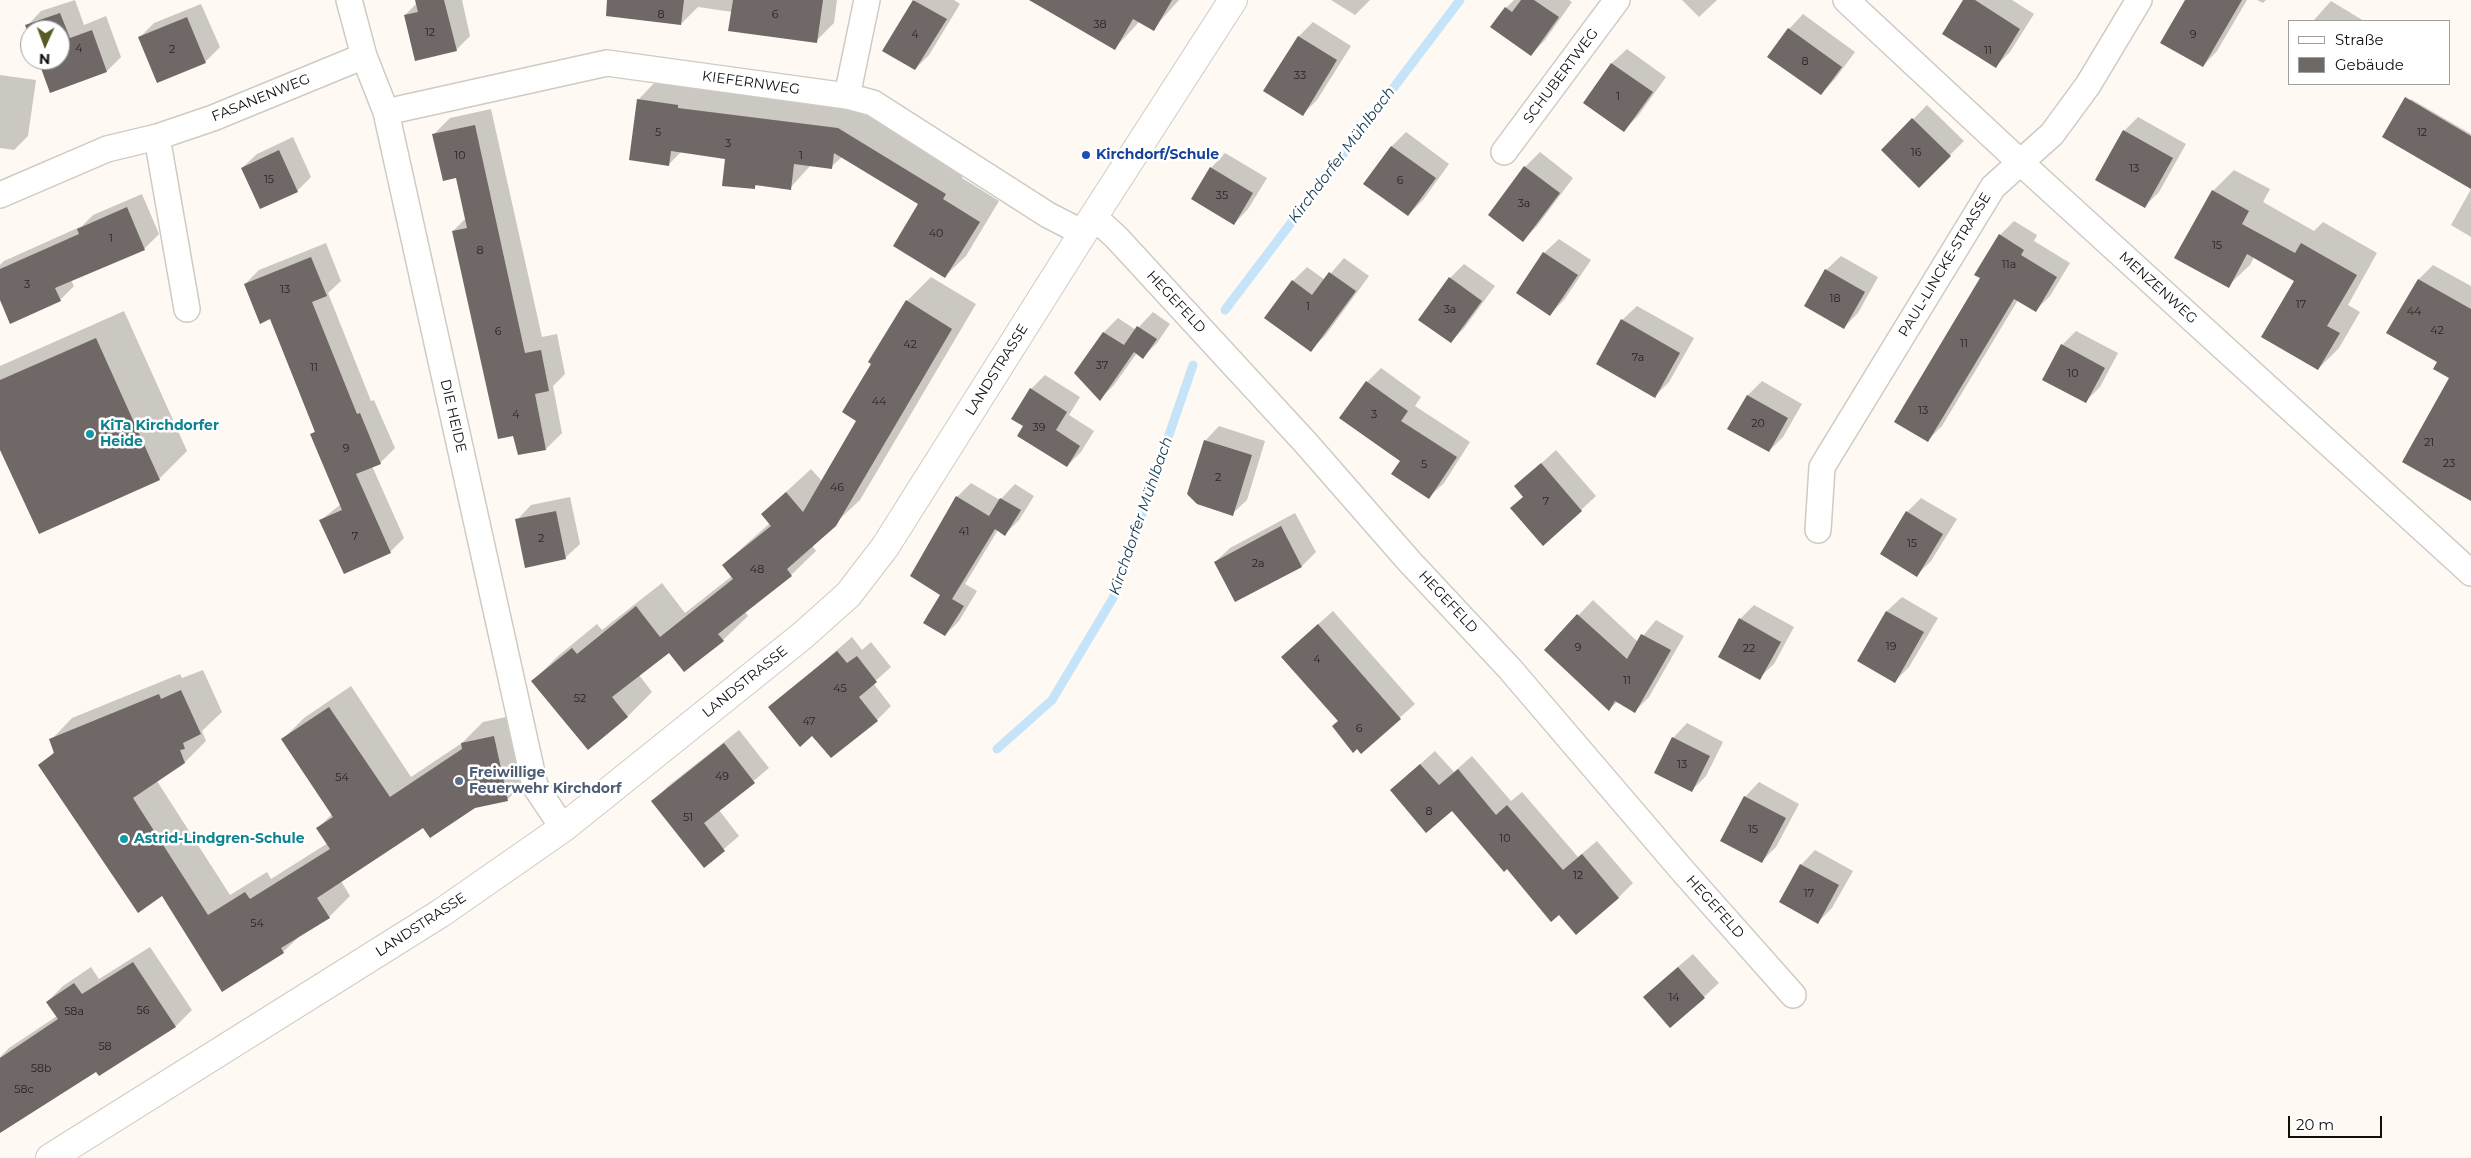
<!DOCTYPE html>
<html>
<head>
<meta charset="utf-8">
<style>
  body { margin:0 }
  #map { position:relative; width:2471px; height:1158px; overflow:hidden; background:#fef9f2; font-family:Montserrat,sans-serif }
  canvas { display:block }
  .legend { position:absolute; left:2288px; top:20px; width:162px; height:65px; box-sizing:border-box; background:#fff; border:1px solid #9f9f9e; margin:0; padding:6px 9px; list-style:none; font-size:15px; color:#100f0c }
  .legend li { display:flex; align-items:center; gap:10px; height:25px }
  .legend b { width:25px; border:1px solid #9f9f9e }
  .north { position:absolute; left:20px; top:20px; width:50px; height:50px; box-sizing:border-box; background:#fff; border:1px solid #9f9f9e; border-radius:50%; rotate:182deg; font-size:14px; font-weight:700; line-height:20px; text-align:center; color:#100f0c }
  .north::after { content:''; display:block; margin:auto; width:18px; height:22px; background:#5a5926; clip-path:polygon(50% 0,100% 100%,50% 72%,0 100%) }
  .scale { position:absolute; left:2288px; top:1116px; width:94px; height:22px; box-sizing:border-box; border:2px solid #100f0c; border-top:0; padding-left:6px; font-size:15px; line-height:18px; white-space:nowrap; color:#100f0c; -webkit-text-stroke:4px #fff; paint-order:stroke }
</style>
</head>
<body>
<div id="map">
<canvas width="2471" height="1158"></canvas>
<ul class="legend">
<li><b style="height:6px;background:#fff"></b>Straße</li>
<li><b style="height:14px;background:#706767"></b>Gebäude</li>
</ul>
<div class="north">N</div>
<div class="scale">20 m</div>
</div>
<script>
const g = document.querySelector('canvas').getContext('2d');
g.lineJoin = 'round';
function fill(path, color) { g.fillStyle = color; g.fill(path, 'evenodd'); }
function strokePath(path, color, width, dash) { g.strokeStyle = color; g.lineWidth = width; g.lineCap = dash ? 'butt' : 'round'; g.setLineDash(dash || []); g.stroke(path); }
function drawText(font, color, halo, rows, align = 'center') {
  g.font = font + ' Montserrat,sans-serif'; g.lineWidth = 5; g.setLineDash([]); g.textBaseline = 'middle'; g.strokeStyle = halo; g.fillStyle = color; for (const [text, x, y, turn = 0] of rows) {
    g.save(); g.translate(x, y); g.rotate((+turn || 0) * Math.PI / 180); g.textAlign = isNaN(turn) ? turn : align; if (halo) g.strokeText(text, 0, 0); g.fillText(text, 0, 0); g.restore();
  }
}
const shadow = new Path2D(`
  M75,0L84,25L106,16L121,57L107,71L39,60H60V30H30V34L27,26L41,11Z
  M416,0H462L470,36L456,50L405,15L417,3Z
  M624,0H837L834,23L816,41L732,12L698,7L681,24Z
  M915,0H954L960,4L929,55L915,69L884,50Z
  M1031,0H1179L1153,29L1140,21L1114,49Z
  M1331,0H1370L1355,15Z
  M1514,0H1569L1572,2L1545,40L1531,55L1506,8Z
  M1682,0H1717L1699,17Z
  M1965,0H2012L2034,14L2010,52L1996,66Z
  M2188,0H2247L2217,51L2203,66Z
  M2257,0H2266L2263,3Z
  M2331,1L2364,21H2313Z
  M201,4L220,47L205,62L140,37L154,23Z
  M1803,14L1855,52L1835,79L1821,94L1769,56L1789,29Z
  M1313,22L1351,46L1317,100L1303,114L1265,91L1299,36Z
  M1627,49L1666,77L1638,116L1624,130L1585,102L1612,63Z
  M0,75L36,80L28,136L14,150L0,148Z
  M658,79L858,108L965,173L962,178L999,201L966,256L945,276L920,204L842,157L831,167L811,165L790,188L758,184L754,188L726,158L682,151L669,164L638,100Z
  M2411,99L2471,134V188L2397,113Z
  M1927,105L1964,141L1919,186L1883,150Z
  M491,109L542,337L557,334L565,374L553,386L562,433L546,449L453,231L466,218L457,177L433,135L450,118Z
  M2138,117L2186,144L2159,192L2144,207L2124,131Z
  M1406,132L1449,164L1423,200L1408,215L1365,183L1392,146Z
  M293,137L311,177L297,191L242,168L257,154Z
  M1540,152L1573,178L1537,226L1523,240L1489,215L1525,167Z
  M1225,153L1267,178L1248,209L1234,224L1192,198L1211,168Z
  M2234,170L2270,189L2263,202L2314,231L2323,222L2377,253L2348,305L2360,312L2339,348L2318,369L2295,280L2254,257L2250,265L2228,286L2213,191Z
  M2471,189V237L2451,225Z
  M142,194L159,234L145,248L71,280L74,286L60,300L0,297V265L4,261L82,226L93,215Z
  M2014,221L2037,235L2034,241L2070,263L2050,296L2036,310L2018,300L1942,426L1928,440L1981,278L2000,235Z
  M1559,239L1591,260L1564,300L1550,314L1544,253Z
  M326,243L341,281L328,293L371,401L374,400L395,448L380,463L372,466L404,538L390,552L321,520L341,504L312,434L316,430L271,318L245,284L259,270Z
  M1841,256L1878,277L1858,313L1844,327L1826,270Z
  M1344,258L1369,276L1325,336L1310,350L1293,281L1307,267L1325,280Z
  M1464,264L1495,286L1465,327L1451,342L1450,278Z
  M2433,265L2471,286V499L2451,378L2438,361L2388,332L2419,279Z
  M931,277L976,304L860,500L812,545L816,551L791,575L745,612L748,616L723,640L669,651L639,675L652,692L628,716L588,748L533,681L558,656L597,624L602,630L662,583L685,613L732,576L723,565L770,523L762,514L811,469L822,481L858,420L907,301Z
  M1637,306L1694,338L1669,382L1655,396L1622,320Z
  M124,311L187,451L159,479L0,447V366Z
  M1153,312L1170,324L1157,343L1143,357L1137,353L1114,385L1100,399L1076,373L1104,332L1118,318L1136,330Z
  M2076,331L2118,353L2100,387L2086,401L2062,345Z
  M1381,368L1421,397L1415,406L1470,442L1444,483L1429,497L1401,461L1367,382Z
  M1045,375L1080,397L1069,415L1094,431L1081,452L1067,466L1025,425L1031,389Z
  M1762,381L1802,404L1783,437L1769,451L1729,428L1748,395Z
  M1219,426L1265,441L1247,500L1232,514L1205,441Z
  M1556,450L1596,496L1581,510L1512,508L1524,496L1516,486Z
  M971,483L1000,500L1015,484L1034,496L1019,520L1005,534L998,530L965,584L977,591L959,621L945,635L942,594L957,497Z
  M570,497L580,544L565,558L517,520L531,505Z
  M1921,498L1957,519L1931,561L1917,575L1907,512Z
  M1295,513L1316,552L1302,566L1236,601L1215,562L1230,548Z
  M1902,597L1938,618L1909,667L1895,681L1859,660L1887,611Z
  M1593,600L1638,642L1656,620L1684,636L1649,697L1635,711L1618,701L1609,710L1545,650Z
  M1754,605L1794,627L1774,664L1759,678L1740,619Z
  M1333,611L1415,704L1361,752L1339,721L1297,643Z
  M852,637L862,650L871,642L891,667L873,683L891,706L877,720L813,734L770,708Z
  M203,670L222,712L202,731L206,741L185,762L157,781L230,895L267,872L271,879L328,843L318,828L332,814L283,739L304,718L351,686L411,777L462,743L483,722L515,715L529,778L508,799L475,807L423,826L341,881L350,896L329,917L302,934L283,952L222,990L163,895L40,766L55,751L51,740L72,718L180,674L182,678Z
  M1687,723L1723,742L1706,776L1691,791L1673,738Z
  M739,730L769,768L719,810L739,836L704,866L653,802L667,787Z
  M1435,751L1454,772L1472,756L1511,801L1522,792L1578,857L1597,841L1633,883L1618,898L1559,913L1507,868L1452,809L1391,790Z
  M1759,782L1799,804L1776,847L1762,861L1745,797Z
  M1815,850L1853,871L1832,908L1818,922L1801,865Z
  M150,947L192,1010L176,1026L99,1074L96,1070L0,1132V1057L9,1048L57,1016L47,1002L63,986L91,967L99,979Z
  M1693,954L1719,983L1671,1027L1659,983Z`);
const stream = new Path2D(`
  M1225,310L1460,0
  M997,749L1052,700L1113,598L1193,365`);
const building = new Path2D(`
  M415,0H444L457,51L415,61L404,15L418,12Z
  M607,0H684L681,25L606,16Z
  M733,0H823L817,43L728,31Z
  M913,0L947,19L915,70L882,51Z
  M1029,0H1172L1154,31L1133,19L1115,50Z
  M1521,0H1534L1559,17L1531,56L1490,27L1505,7L1512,12Z
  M1963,0H1975L2020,29L1996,68L1942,34Z
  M2185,0H2242L2203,67L2160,43Z
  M60,13L70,38L92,30L107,72L50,93L38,60H60V30H30V38L25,25Z
  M187,17L206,63L157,83L138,37Z
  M1788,28L1842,67L1821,95L1767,57Z
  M1298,36L1337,60L1303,116L1263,91Z
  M1611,63L1653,92L1624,132L1583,103Z
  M2405,97L2471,136V189L2382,137Z
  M637,99L678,105V108L838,128L946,194L943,199L980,222L945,278L893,246L918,204L834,153L832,169L794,164L791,190L755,185V189L722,186L725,159L671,151L669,166L629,160Z
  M1912,118L1951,156L1919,188L1881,150Z
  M475,125L525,353L541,350L549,391L535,394L546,450L518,455L513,436L498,439L452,231L467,228L456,178L443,181L432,134Z
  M2123,130L2173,158L2145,208L2095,180Z
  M1391,146L1436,178L1408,216L1363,184Z
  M279,150L298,192L260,209L241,168Z
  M1524,166L1560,193L1523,242L1488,215Z
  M1210,167L1253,193L1234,225L1191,199Z
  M2212,190L2249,211L2242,224L2295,253L2301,243L2357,275L2327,326L2340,333L2318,370L2261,337L2294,281L2247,254L2229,288L2174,258Z
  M127,207L145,250L55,288L61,301L10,324L0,300V269L79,234L77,229Z
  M1999,234L2024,250L2021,255L2057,277L2036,312L2014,299L1928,442L1894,422L1980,278L1974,275Z
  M1543,252L1578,275L1550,316L1516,293Z
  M311,257L327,296L312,302L357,414L360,413L381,464L356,474L391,553L344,574L319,520L342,510L310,434L315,432L270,319L260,324L244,284Z
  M1825,269L1865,292L1844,329L1804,306Z
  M1329,272L1356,291L1311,352L1264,318L1292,280L1312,295Z
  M1449,277L1482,301L1451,343L1418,320Z
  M2418,279L2471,309V501L2402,462L2449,378L2433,369L2437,362L2386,333Z
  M906,300L952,329L836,526L787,569L792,576L718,634L724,641L684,672L669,653L612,697L628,717L588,750L531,681L572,648L577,654L636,606L660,637L733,579L722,565L771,526L761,514L786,492L803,512L856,421L842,412L871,364L868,362Z
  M1621,319L1680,353L1655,398L1596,364Z
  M1137,326L1157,339L1143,359L1134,352L1100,401L1074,373L1103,332L1124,345Z
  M96,338L160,480L39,534L0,450V380Z
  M2061,344L2105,368L2086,403L2042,380Z
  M1366,381L1408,411L1401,421L1457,457L1429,499L1391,474L1400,461L1339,418Z
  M1030,388L1067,412L1056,430L1080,446L1067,467L1017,436L1023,426L1011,419Z
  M1747,395L1788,418L1769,452L1727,429Z
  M1204,440L1252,455L1233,516L1197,504L1187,494Z
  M1541,463L1582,511L1543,546L1510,508L1523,497L1514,486Z
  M956,496L989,516L1000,498L1021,510L1005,536L995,529L952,599L964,606L945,636L923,623L940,595L910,576Z
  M556,511L566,559L525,568L515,519Z
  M1906,511L1943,534L1917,577L1880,554Z
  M1281,526L1302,567L1235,602L1214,562Z
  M1886,611L1924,632L1895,683L1857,661Z
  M1577,614L1627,659L1641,634L1671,650L1635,713L1615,701L1609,711L1544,650Z
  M1739,618L1781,642L1760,680L1718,657Z
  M1318,624L1401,719L1361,754L1357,749L1353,753L1332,726L1338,721L1281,657Z
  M837,651L847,663L857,656L877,682L859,697L878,721L831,758L812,736L800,747L768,707Z
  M181,690L201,734L183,743L185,749L180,750L185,763L133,798L208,915L245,892L250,899L330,849L316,828L333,817L281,739L329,707L390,797L462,749L461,743L494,736L508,801L475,808L430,838L423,828L317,898L330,918L281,948L284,953L222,992L162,896L138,913L38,765L54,753L49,739L159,694L161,699Z
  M1672,737L1710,756L1692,792L1654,773Z
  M724,743L755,783L704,823L725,851L704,868L651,801Z
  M1420,764L1439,785L1458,769L1496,815L1507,805L1563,870L1582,854L1619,898L1576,935L1559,915L1551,922L1507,869L1504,872L1452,811L1426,833L1390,790Z
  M1744,796L1786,818L1762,863L1720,841Z
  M1800,864L1839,885L1818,924L1779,902Z
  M133,962L176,1027L99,1076L96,1072L0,1133V1058L58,1019L46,1002L74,983L82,994Z
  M1678,967L1705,998L1670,1028L1643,997Z`);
const minor = new Path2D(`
  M349,0L364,56L386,112L535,786L563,828
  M1846,0L2020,162L2471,573
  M847,96L867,0
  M386,112L607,63L847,96L873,103L1048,215L1083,233
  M157,137L187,309
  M1504,152L1617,0
  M0,195L107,149L157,137L213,118L364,56
  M1094,217L1116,237L1305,442L1409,561L1510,669L1682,870L1793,995
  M1818,530L1822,467L1993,187L2052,134L2088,85L2139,0`);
const tertiary = new Path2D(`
  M50,1158L441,913L563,828L802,636L848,595L885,547L1083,233L1233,0`);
const markers = [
  [1086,155,5,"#1a4fb4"],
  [90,434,5,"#0f9aa8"],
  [459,781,5,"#5c6f8a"],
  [124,839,5,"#0f9aa8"]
];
const numberNames = [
  ["8",661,15],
  ["6",775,15],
  ["38",1100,25],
  ["12",430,33],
  ["4",915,35],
  ["9",2193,35],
  ["4",79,49],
  ["2",172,50],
  ["11",1988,51],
  ["8",1805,62],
  ["33",1300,76],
  ["1",1618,97],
  ["5",658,133],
  ["12",2422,133],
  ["3",728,144],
  ["16",1916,153],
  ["10",460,156],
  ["1",801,156],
  ["13",2134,169],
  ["15",269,180],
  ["6",1400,181],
  ["35",1222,196],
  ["3a",1524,204],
  ["40",936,234],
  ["1",111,239],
  ["15",2217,246],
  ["8",480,251],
  ["11a",2009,265],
  ["3",27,285],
  ["13",285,290],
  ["18",1835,299],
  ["17",2301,305],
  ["1",1308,307],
  ["3a",1450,310],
  ["44",2414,312],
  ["42",2437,331],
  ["6",498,332],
  ["11",1964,344],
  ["42",910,345],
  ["7a",1638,358],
  ["37",1102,366],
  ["11",314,368],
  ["10",2073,374],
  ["44",879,402],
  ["13",1923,411],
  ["4",516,415],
  ["3",1374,415],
  ["20",1758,424],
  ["39",1039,428],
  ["21",2429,443],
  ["9",346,449],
  ["23",2449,464],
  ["5",1424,465],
  ["2",1218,478],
  ["46",837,488],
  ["7",1546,502],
  ["41",964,532],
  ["7",355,537],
  ["2",541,539],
  ["15",1912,544],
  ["2a",1258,564],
  ["48",757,570],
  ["19",1891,647],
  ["9",1578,648],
  ["22",1749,649],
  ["4",1317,660],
  ["11",1627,681],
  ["45",840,689],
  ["52",580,699],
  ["47",809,722],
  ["6",1359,729],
  ["13",1682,765],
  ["49",722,777],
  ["54",342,778],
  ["8",1429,812],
  ["51",688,818],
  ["15",1753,830],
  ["10",1505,839],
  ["12",1578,876],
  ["17",1809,894],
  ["54",257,924],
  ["14",1674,998],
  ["56",143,1011],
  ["58a",74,1012],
  ["58",105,1047],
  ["58b",41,1069],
  ["58c",24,1090]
];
const streetNames = [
  ["SCHUBERTWEG",1561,76,-53],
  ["KIEFERNWEG",751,83,8],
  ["FASANENWEG",261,98,-22],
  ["PAUL-LINCKE-STRASSE",1945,265,-59],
  ["MENZENWEG",2158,288,42],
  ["HEGEFELD",1176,302,47],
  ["LANDSTRASSE",997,370,-58],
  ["DIE HEIDE",453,416,77],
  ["HEGEFELD",1448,602,47],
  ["LANDSTRASSE",745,682,-39],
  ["HEGEFELD",1715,907,48],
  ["LANDSTRASSE",421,925,-33]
];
const transitNames = [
  ["Kirchdorf/Schule",1096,155]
];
const cultureNames = [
  ["KiTa Kirchdorfer",100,426],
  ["Heide",100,442],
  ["Astrid-Lindgren-Schule",134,839]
];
const serviceNames = [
  ["Freiwillige",469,773],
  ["Feuerwehr Kirchdorf",469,789]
];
const waterNames = [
  ["Kirchdorfer Mühlbach",1342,155,-53],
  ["Kirchdorfer Mühlbach",1141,516,-71]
];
fill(shadow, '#0003');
strokePath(stream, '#c5e4f9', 9);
fill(building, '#706767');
strokePath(minor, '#cfcbc3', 28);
strokePath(tertiary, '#cfcbc3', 30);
strokePath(minor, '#fff', 25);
strokePath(tertiary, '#fff', 28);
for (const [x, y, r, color] of markers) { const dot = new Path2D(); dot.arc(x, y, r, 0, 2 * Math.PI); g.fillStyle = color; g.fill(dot); strokePath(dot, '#fff', 2); }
drawText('11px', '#282523', null, numberNames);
drawText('14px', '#100f0c', '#fff', streetNames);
drawText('bold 14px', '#164399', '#fff', transitNames, 'left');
drawText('bold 14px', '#0d838f', '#fff', cultureNames, 'left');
drawText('bold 14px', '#4e5e75', '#fff', serviceNames, 'left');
drawText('italic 15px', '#163a4f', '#fff', waterNames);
</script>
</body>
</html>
